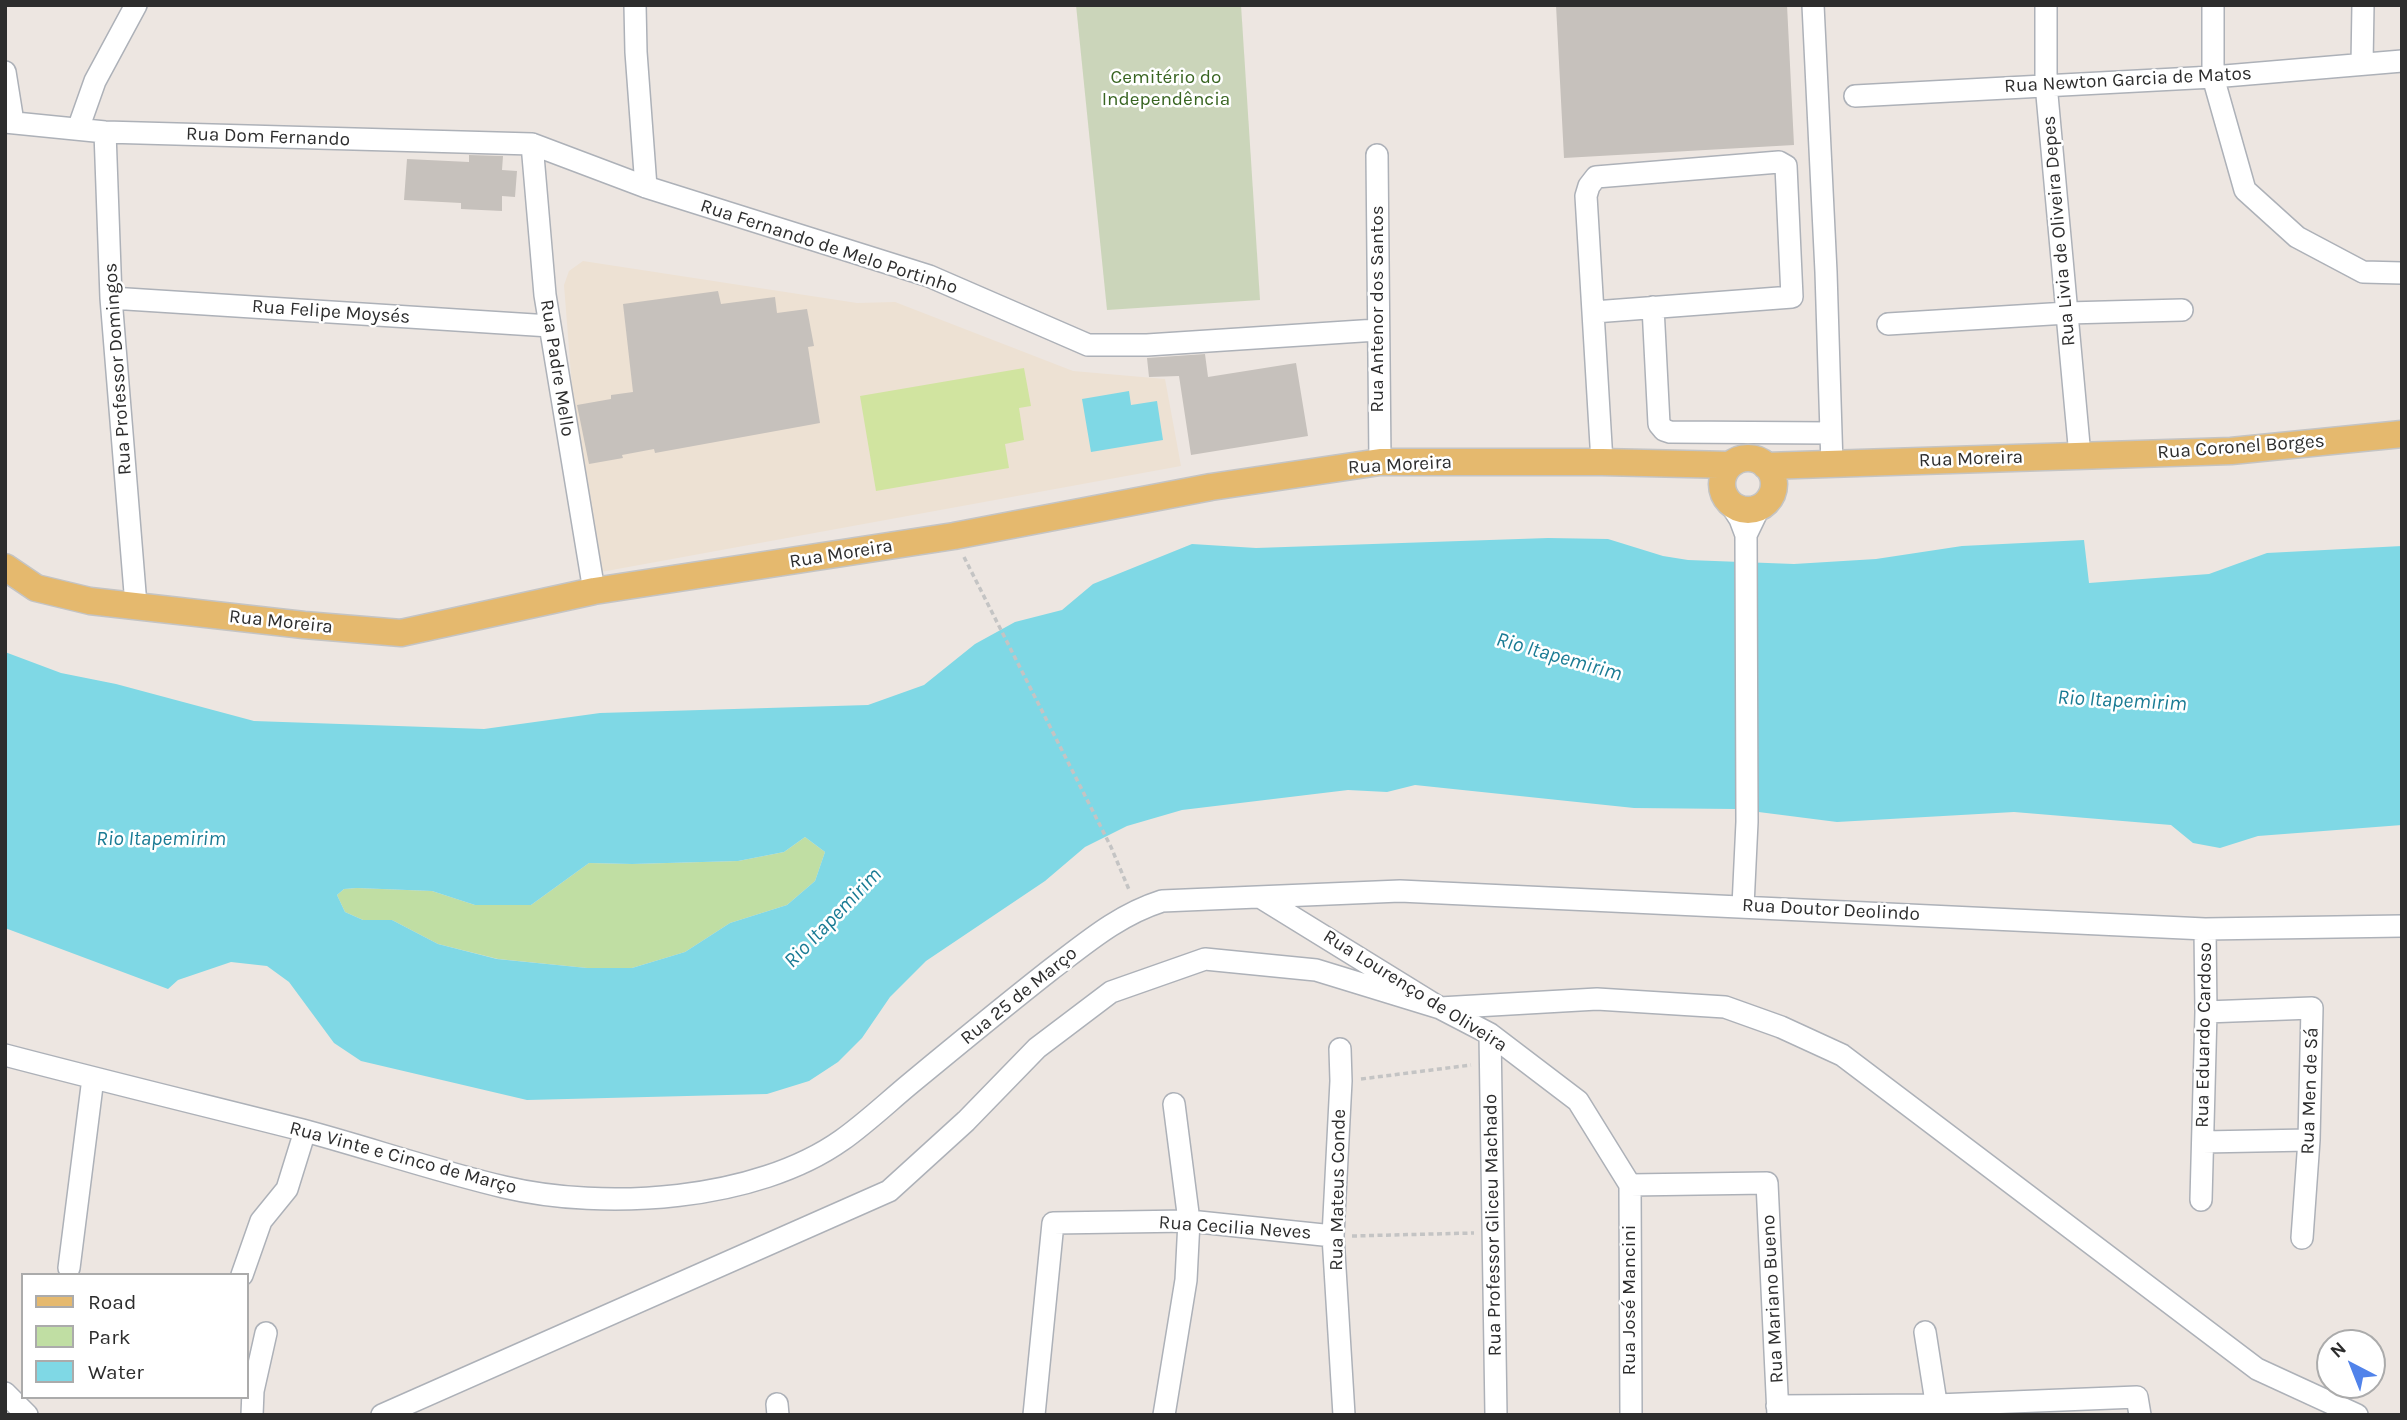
<!DOCTYPE html>
<html>
<head>
<meta charset="utf-8">
<style>
  body { margin:0 }
  #map { position:relative; width:2407px; height:1420px; overflow:hidden; background:#ede6e1; font-family:Karla,sans-serif }
  canvas { display:block }
  .frame { position:absolute; inset:0; border:7px solid #2d2d2d; pointer-events:none }
  .legend { position:absolute; left:21px; top:1273px; width:228px; height:126px; box-sizing:border-box; background:#fff; border:2px solid #ababab; margin:0; padding:9px 12px; list-style:none; font-size:21px; color:#2d2d2d }
  .legend li { display:flex; align-items:center; gap:14px; height:35px }
  .legend b { width:35px; border:2px solid #ababab }
  .north { position:absolute; left:2316px; top:1329px; width:70px; height:70px; box-sizing:border-box; background:#fff; border:2px solid #ababab; border-radius:50%; rotate:318deg; font-size:19px; font-weight:700; line-height:28px; text-align:center; color:#2d2d2d }
  .north::after { content:''; display:block; margin:auto; width:24px; height:32px; background:#5183ea; clip-path:polygon(50% 0,100% 100%,50% 72%,0 100%) }
</style>
</head>
<body>
<div id="map">
<canvas width="2407" height="1420"></canvas>
<div class="frame"></div>
<ul class="legend">
<li><b style="height:9px;background:#e5b96e"></b>Road</li>
<li><b style="height:19px;background:#c0dea3"></b>Park</li>
<li><b style="height:19px;background:#7fd8e5"></b>Water</li>
</ul>
<div class="north">N</div>
</div>
<script>
const g = document.querySelector('canvas').getContext('2d');
g.lineJoin = 'round';
function fill(path, color) { g.fillStyle = color; g.fill(path, 'evenodd'); }
function strokePath(path, color, width, dash) { g.strokeStyle = color; g.lineWidth = width; g.lineCap = dash ? 'butt' : 'round'; g.setLineDash(dash || []); g.stroke(path); }
function drawText(font, color, halo, rows, align = 'center') {
  g.font = font + ' Karla,sans-serif'; g.lineWidth = 5; g.setLineDash([]); g.textBaseline = 'middle'; g.strokeStyle = halo; g.fillStyle = color; for (const [text, x, y, turn = 0] of rows) {
    g.save(); g.translate(x, y); g.rotate((+turn || 0) * Math.PI / 180); g.textAlign = isNaN(turn) ? turn : align; if (halo) g.strokeText(text, 0, 0); g.fillText(text, 0, 0); g.restore();
  }
}
const education = new Path2D(`
  M583,261L857,303L895,302L1073,371L1165,379L1181,466L601,572L573,400L564,285L569,271Z`);
const green = new Path2D(`
  M805,837L825,852L815,881L787,905L730,923L685,952L632,968H587L498,959L438,944L392,920H363L345,912L337,895L344,889L357,888L432,891L475,905H531L589,863L632,864L738,861L784,852Z`);
const cemetery = new Path2D(`
  M1076,5H1241L1260,300L1107,310Z`);
const pitch = new Path2D(`
  M1024,368L1031,406L1019,408L1024,440L1005,444L1009,468L876,491L860,396Z`);
const water = new Path2D(`
  M1129,391L1131,405L1157,401L1163,440L1091,452L1082,399Z
  M1548,538L1608,539L1663,556L1688,560L1794,564L1876,559L1962,546L2084,540L2089,583L2209,574L2267,553L2402,546V825L2258,836L2220,848L2193,843L2171,825L2014,812L1837,822L1735,809L1634,808L1415,785L1387,792L1348,790L1182,810L1127,826L1085,847L1045,881L926,961L890,997L862,1038L838,1062L809,1081L767,1094L527,1100L361,1061L334,1043L289,982L267,966L231,962L178,980L168,989L5,928V652L61,673L116,684L254,721L484,729L600,713L868,705L924,685L975,644L1015,622L1062,610L1093,584L1192,544L1256,548ZM805,837L825,852L815,881L787,905L730,923L685,952L632,968H587L497,959L438,944L392,920H363L345,912L337,895L344,889L357,888L432,891L475,905H531L589,863L632,864L738,861L784,852Z`);
const building = new Path2D(`
  M1556,5H1787L1794,145L1564,158Z
  M469,155L503,156L502,170L517,171L515,197L502,196V211L461,209V203L404,200L407,159L469,162Z
  M718,291L721,304L775,297L777,313L807,309L814,346L808,347L820,423L655,453L654,449L622,455L623,458L589,464L577,405L611,399V395L633,392L623,304Z
  M1205,354L1208,377L1296,363L1308,436L1191,455L1179,376L1149,377L1147,358Z`);
const path = new Path2D(`
  M964,557L1111,847L1130,892
  M1361,1079L1471,1065
  M1352,1236L1474,1233`);
const minor = new Path2D(`
  M635,5L636,52L646,187
  M1813,5L1826,272L1832,465
  M2046,5V84L2080,456
  M2213,5V77L2245,190L2297,237L2363,272L2402,273
  M2362,64L2363,5
  M5,72L13,122
  M1855,96L2213,77L2402,61
  M5,122L105,132L532,144L646,187L929,276L1088,345H1147L1377,330
  M78,129L95,81L136,5
  M105,132L111,298L136,605
  M532,144L545,295L594,591
  M1377,155L1380,462
  M111,298L550,326
  M1653,307L1659,424L1664,430L1670,432L1831,433
  M1594,312L1792,297L1786,166L1779,162L1596,177L1589,186L1586,196L1602,462
  M1888,324L2067,313L2182,310
  M1731,505L1740,519L1746,535L1747,822L1743,906
  M1746,535L1759,508
  M1260,897L1440,1008L1490,1034L1578,1101L1630,1185
  M2206,1012L2312,1008L2309,1140L2302,1238
  M1490,1034L1496,1415
  M1340,1049L1341,1081L1333,1236L1344,1415
  M5,1055C104,1081 203,1105 302,1130C369,1148 436,1171 504,1187C605,1211 756,1201 842,1140C866,1123 888,1102 911,1083C957,1045 1002,1008 1049,971C1086,943 1118,915 1162,901L1400,891L2205,929L2402,926
  M2203,1142L2309,1140
  M1630,1185L1767,1183L1778,1415
  M1630,1185L1631,1415
  M2201,1200L2206,1012L2205,929
  M69,1268L93,1078
  M242,1275L261,1221L287,1189L305,1131
  M1925,1332L1938,1415
  M5,1393L27,1415
  M777,1404L778,1415
  M1777,1406L1937,1405L2137,1397L2140,1415
  M252,1415L253,1391L266,1333
  M382,1415L889,1191L966,1121L1037,1048L1111,992L1205,959L1316,970L1440,1008L1597,999L1725,1007L1781,1027L1842,1055L2257,1369L2357,1415
  M1034,1415L1053,1223L1189,1221L1333,1236
  M1164,1415L1186,1280L1189,1221L1174,1104`);
const major = new Path2D(`
  M1722 484a26 26 0 1 1 52 0a26 26 0 1 1-52 0Z
  M1766,466L2231,451L2402,434
  M5,567L36,588L90,601L304,625L401,633L594,591L954,536L1211,487L1380,462H1602L1730,465`);
const parkNames = [
  ["Cemitério do",1166,78],
  ["Independência",1166,100]
];
const streetNames = [
  ["Rua Newton Garcia de Matos",2128,80,-3],
  ["Rua Dom Fernando",268,137,2],
  ["Rua Livia de Oliveira Depes",2059,231,-95],
  ["Rua Fernando de Melo Portinho",829,247,18],
  ["Rua Antenor dos Santos",1378,309,-90],
  ["Rua Felipe Moysés",331,312,4],
  ["Rua Padre Mello",557,368,81],
  ["Rua Professor Domingos",118,369,-94],
  ["Rua Coronel Borges",2241,447,-4],
  ["Rua Moreira",1971,459,-2],
  ["Rua Moreira",1400,465,-3],
  ["Rua Moreira",841,554,-9],
  ["Rua Moreira",281,622,6],
  ["Rua Doutor Deolindo",1831,910,3],
  ["Rua Lourenço de Oliveira",1415,991,32],
  ["Rua 25 de Março",1019,996,-39],
  ["Rua Eduardo Cardoso",2204,1035,-89],
  ["Rua Men de Sá",2310,1091,-88],
  ["Rua Vinte e Cinco de Março",403,1158,15],
  ["Rua Mateus Conde",1338,1190,-89],
  ["Rua Professor Gliceu Machado",1493,1225,-91],
  ["Rua Cecilia Neves",1235,1228,4],
  ["Rua Mariano Bueno",1773,1299,-93],
  ["Rua José Mancini",1630,1300,-90]
];
const waterNames = [
  ["Rio Itapemirim",1559,657,16],
  ["Rio Itapemirim",2122,701,3],
  ["Rio Itapemirim",161,839],
  ["Rio Itapemirim",833,918,-46]
];
fill(education, '#ede1d3');
fill(green, '#c0dea3');
fill(cemetery, '#cbd5ba');
fill(pitch, '#d1e4a0');
fill(water, '#7fd8e5');
fill(building, '#c6c1bc');
strokePath(minor, '#adb1b8', 24);
strokePath(major, '#c4c4c4', 29);
strokePath(path, '#c4c4c4', 3.5, [5, 3.5]);
strokePath(minor, '#fff', 21);
strokePath(major, '#e5b96e', 26);
drawText('19px', '#396522', '#fff', parkNames);
drawText('19px', '#2d2d2d', '#fff', streetNames);
drawText('italic 21px', '#1a7b94', '#fff', waterNames);
</script>
</body>
</html>
